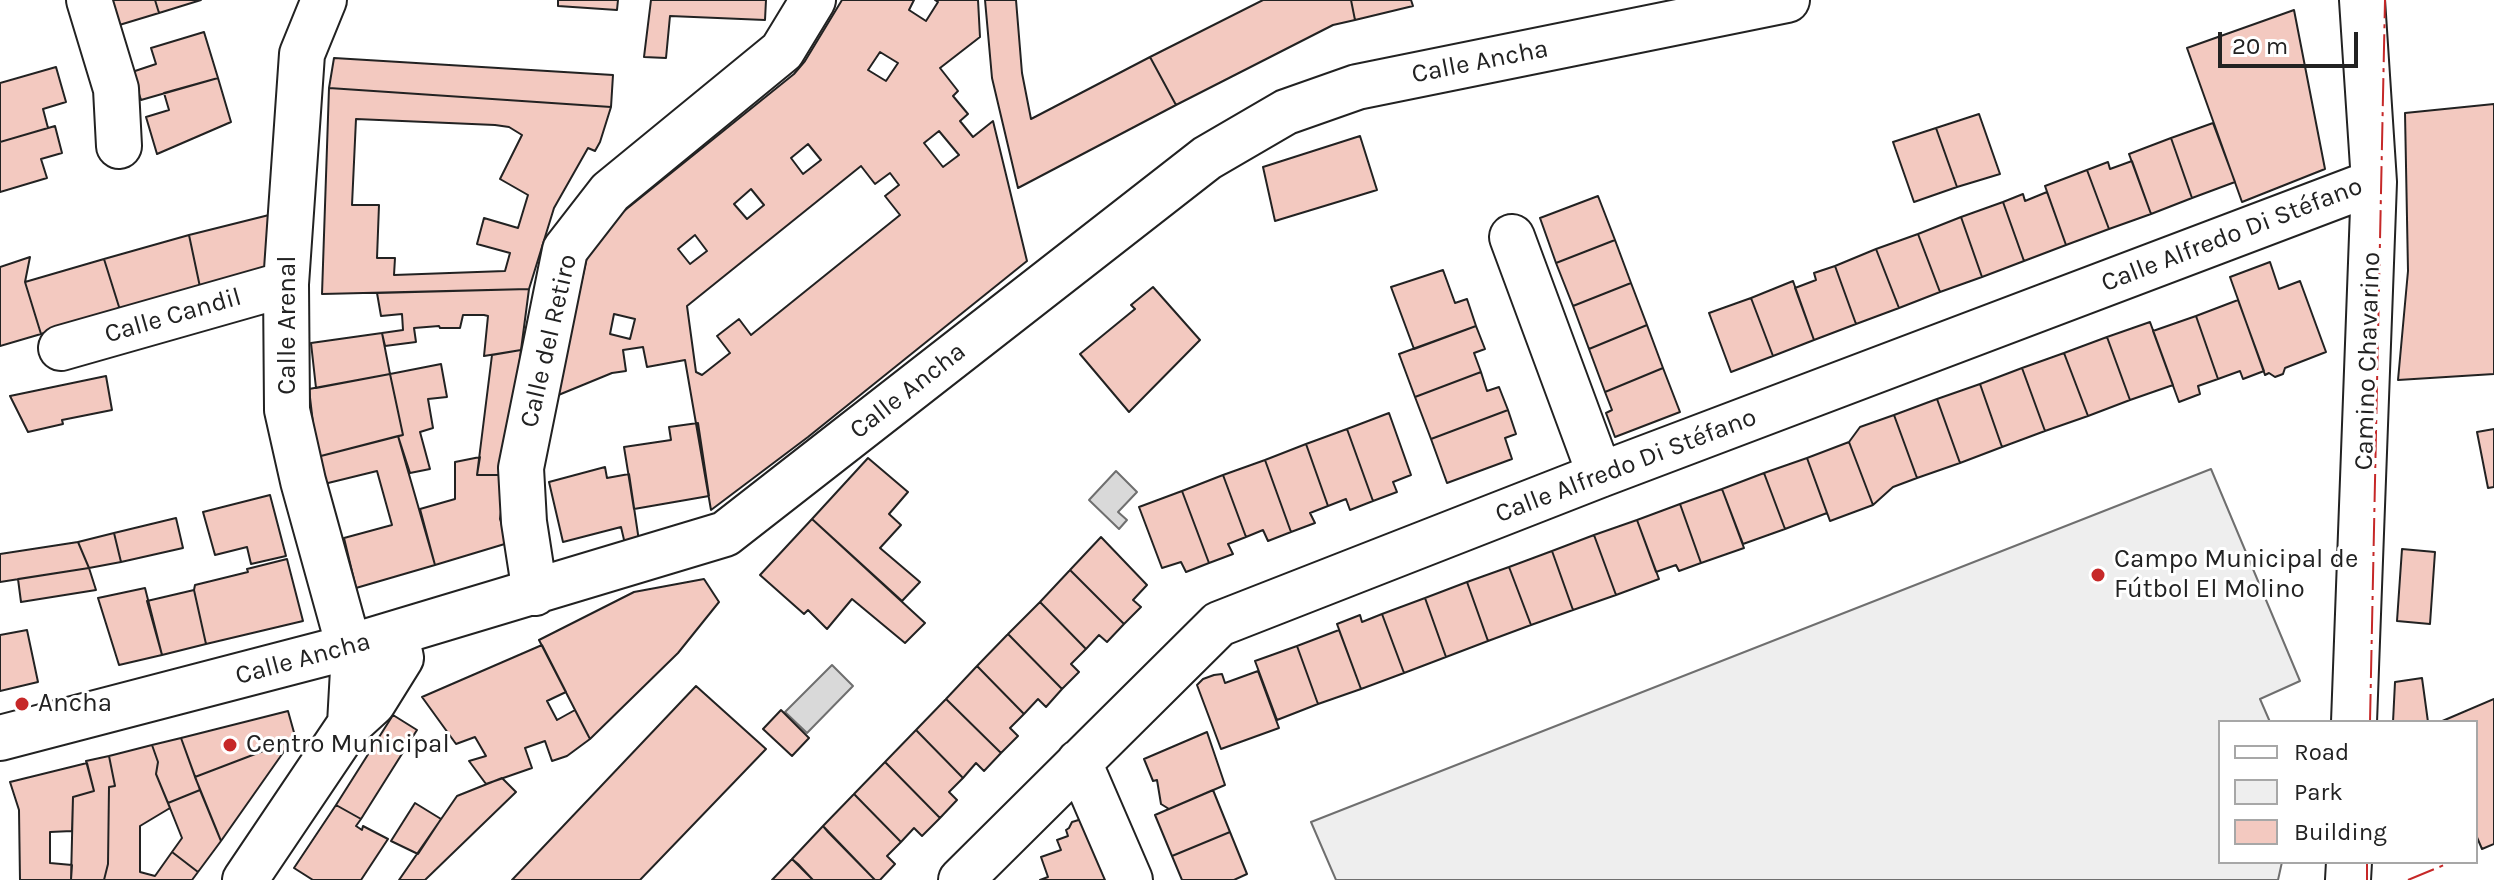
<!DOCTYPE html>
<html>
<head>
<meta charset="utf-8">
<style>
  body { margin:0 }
  #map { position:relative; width:2494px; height:880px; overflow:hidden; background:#fff; font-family:Karla,sans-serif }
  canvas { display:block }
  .legend { position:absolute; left:2218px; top:720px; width:260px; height:144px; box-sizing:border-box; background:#fff; border:2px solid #a7a7a7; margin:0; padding:10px 14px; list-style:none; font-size:24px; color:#222 }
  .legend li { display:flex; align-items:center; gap:16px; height:40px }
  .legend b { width:40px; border:2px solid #a7a7a7 }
  .scale { position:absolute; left:2218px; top:32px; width:140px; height:36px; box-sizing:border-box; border:4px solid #222; border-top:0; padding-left:10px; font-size:24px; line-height:28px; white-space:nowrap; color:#222; -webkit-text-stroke:6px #fff; paint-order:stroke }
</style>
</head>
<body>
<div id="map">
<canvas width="2494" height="880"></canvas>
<ul class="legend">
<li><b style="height:10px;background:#fff"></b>Road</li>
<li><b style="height:22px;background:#eee"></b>Park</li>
<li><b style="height:22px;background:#f3c9c0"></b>Building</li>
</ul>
<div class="scale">20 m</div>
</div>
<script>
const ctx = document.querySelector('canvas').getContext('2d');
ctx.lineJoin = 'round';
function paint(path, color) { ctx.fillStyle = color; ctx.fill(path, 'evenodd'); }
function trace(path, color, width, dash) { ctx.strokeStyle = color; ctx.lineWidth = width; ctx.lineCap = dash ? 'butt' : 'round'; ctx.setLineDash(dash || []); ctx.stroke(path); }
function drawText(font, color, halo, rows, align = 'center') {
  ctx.font = font + ' Karla,sans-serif'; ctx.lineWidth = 6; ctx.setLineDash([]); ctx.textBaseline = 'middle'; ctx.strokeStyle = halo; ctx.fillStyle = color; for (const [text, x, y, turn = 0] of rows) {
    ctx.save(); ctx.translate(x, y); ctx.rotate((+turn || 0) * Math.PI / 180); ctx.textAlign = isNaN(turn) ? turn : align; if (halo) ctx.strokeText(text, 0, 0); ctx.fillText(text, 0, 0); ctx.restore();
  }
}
const green = new Path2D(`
  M2211,469L2300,681L2260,699L2270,722H2220V862H2282L2278,880H1336L1311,822Z`);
const water = new Path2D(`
  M1116,471L1137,492L1118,512L1127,520L1119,529L1089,500Z
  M832,665L853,686L807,733L785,712Z`);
const building = new Path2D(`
  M108,0H155L159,13L116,26Z
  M155,0H201L159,13Z
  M558,0H618L617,10L558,6Z
  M651,0H766L765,20L670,16L666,58L644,57Z
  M842,0H914L909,10L926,21L938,2L935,0H978L980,37L940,68L958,91L953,96L968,114L960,121L973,137L993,121L1027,261L808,437L711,510L685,360L647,367L643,347L623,350L626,371L612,373L556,396L587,257L619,215L794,74L805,61ZM880,52L898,63L886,81L868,70ZM939,131L959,155L943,167L924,143ZM808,144L821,160L803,174L791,158ZM861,166L875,184L890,173L899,185L885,196L900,215L751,335L739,319L717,336L730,353L702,375L696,372L687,306ZM751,189L764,205L747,219L734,204ZM695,235L707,251L690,264L678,249ZM614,314L635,319L630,339L610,334Z
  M985,0H1016L1022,73L1031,119L1150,57L1176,105L1018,188L992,78Z
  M1263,0H1351L1355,20L1333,25L1176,105L1150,57Z
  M1351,0H1411L1413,6L1355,20Z
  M2294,10L2325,169L2242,202L2187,48Z
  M204,32L218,78L141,100L132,72L156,64L151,48Z
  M334,58L613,75L611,107L329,88Z
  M56,67L66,102L43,109L48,128L0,142V83Z
  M218,78L231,122L157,154L146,117L169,110L164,93Z
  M329,88L611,107L600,142L595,151L588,148L554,208L529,289L322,294ZM356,119L495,125L509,127L522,135L500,179L528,195L518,228L484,218L477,244L510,253L505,271L394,275L395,258H377L379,205H352Z
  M2494,104V374L2398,380L2408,271L2405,113Z
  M1979,114L2000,174L1957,187L1936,128Z
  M2213,123L2235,182L2192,198L2171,138Z
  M55,126L62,153L41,159L47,178L0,192V142Z
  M1936,128L1957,187L1914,202L1893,142Z
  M1360,136L1377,190L1275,221L1263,167Z
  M2171,138L2192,198L2151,214L2129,154Z
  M2132,161L2151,214L2109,229L2087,170L2108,162L2110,169Z
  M2087,170L2109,229L2066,245L2045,186Z
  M2047,192L2066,245L2024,261L2003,202L2023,194L2025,201Z
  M1598,196L1615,240L1556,263L1540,218Z
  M2003,202L2024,261L1982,277L1961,217Z
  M289,210L287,266L200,287L189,235Z
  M1961,217L1982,277L1940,292L1918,234Z
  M1918,234L1940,292L1899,308L1876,249Z
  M189,235L200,287L120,310L104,259Z
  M1615,240L1631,283L1573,306L1556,263Z
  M1876,249L1899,308L1856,324L1835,266Z
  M30,257L25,282L41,334L0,346V267Z
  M104,259L120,310L41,334L25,282Z
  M2270,262L2279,289L2300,281L2326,352L2290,366L2285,368L2283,374L2275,377L2269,373L2265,375L2230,277Z
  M1835,266L1856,324L1814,340L1795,288L1816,280L1814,273Z
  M1443,270L1455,303L1467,299L1476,326L1414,349L1391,287Z
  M1793,281L1814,340L1773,356L1751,298Z
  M1631,283L1647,325L1589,349L1573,306Z
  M1153,287L1200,340L1129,412L1080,354L1135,309L1131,305Z
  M529,289L521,350L484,356L488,316L484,315H463L460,328H440L439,326L414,328L416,342L385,346L382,333L403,330L402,314L381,316L377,293Z
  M1751,298L1773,356L1731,372L1709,313Z
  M2238,300L2264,371L2243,379L2240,371L2218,379L2196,316Z
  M2196,316L2218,379L2198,386L2200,394L2179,402L2153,331Z
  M2150,322L2173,385L2130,400L2107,337Z
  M1647,325L1663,368L1605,392L1589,349Z
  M1476,326L1485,349L1474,353L1481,372L1415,397L1399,354Z
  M382,333L390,374L316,388L311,343Z
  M2107,337L2130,400L2088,416L2064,353Z
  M521,350L506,475H477L492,355Z
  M2064,353L2088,416L2045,431L2022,368Z
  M441,364L447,397L428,399L433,428L420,432L430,469L410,473L398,436L403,435L390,374Z
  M1663,368L1680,412L1615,437L1606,413L1612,410L1605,392Z
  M2022,368L2045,431L2002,447L1980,384Z
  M1481,372L1487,391L1499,387L1508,410L1431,439L1415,397Z
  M390,374L403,435L317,457L309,389Z
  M106,376L112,410L62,420L63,424L28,432L10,396Z
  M1980,384L2002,447L1960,463L1937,399Z
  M1937,399L1960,463L1917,478L1894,415Z
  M1508,410L1516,434L1505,438L1512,459L1447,483L1431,439Z
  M1389,413L1411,475L1393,482L1397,492L1373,501L1347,429Z
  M1894,415L1917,478L1893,487L1873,505L1849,442L1860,427Z
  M698,423L709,496L634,509L624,447L671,440L669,427Z
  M1347,429L1373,501L1350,510L1346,499L1328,506L1306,444Z
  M2494,429V487L2488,488L2477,432Z
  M398,436L435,565L356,588L344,538L392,525L377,471L324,484L317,457Z
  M1849,442L1873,505L1830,521L1807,458Z
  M1306,444L1328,506L1310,513L1315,523L1291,532L1265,460Z
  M480,457L477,475H506L500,519L508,543L435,565L420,509L455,499V462Z
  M868,458L908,492L889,514L901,525L880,548L920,582L902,601L812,519Z
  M1807,458L1827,513L1785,529L1764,473Z
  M1265,460L1291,532L1268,541L1263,530L1246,537L1223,475Z
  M605,467L607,478L629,474L639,541L625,544L621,527L563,542L549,482Z
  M1764,473L1785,529L1743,544L1722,489Z
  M1223,475L1246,537L1228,544L1233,554L1209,563L1182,491Z
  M1722,489L1744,548L1701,563L1680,504Z
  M1182,491L1209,563L1186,572L1181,562L1162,568L1139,507Z
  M270,495L286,556L251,564L247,547L215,555L203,512Z
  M1680,504L1701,563L1679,571L1676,565L1656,572L1637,520Z
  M176,518L183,548L121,562L114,533Z
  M812,519L925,623L905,643L852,599L827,629L808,610L804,614L760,575Z
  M1637,520L1659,579L1616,595L1594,535Z
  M114,533L121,562L89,568L78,542Z
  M1594,535L1616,595L1573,610L1552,551Z
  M1101,537L1147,585L1133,600L1141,607L1124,624L1070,570Z
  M78,542L89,568L0,582V554Z
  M2402,549L2435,552L2430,624L2397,621Z
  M1552,551L1573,610L1531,625L1509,567Z
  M287,559L303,621L206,644L194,590L195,585L248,572L247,569Z
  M1509,567L1531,625L1488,641L1467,582Z
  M89,568L96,590L21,602L18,579Z
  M1070,570L1124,624L1107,642L1099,635L1086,649L1040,602Z
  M704,579L719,602L678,653L590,739L539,640L634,592Z
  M1467,582L1488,641L1446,657L1425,598Z
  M145,588L162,655L119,665L98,598Z
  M194,590L206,644L162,655L147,601Z
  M1425,598L1446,657L1404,673L1382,614Z
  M1040,602L1086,649L1071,664L1079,672L1062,689L1008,634Z
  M1382,614L1404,673L1361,689L1337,624L1360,615L1362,622Z
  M27,630L38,682L0,691V635Z
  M1339,630L1361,689L1318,704L1297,646Z
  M1008,634L1062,689L1046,707L1038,699L1024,714L977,666Z
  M542,645L566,692L547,701L557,720L575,710L590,739L567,756L552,761L545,741L525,748L532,768L486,784L469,761L486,756L475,737L456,744L422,697Z
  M1297,646L1318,704L1277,720L1255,661Z
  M977,666L1024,714L1010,728L1018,736L1001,753L946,699Z
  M1258,671L1279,728L1221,749L1197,685L1203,679L1214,675L1222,674L1225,683Z
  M2422,678L2428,722H2393L2395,682Z
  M696,686L766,749L640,880H512Z
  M946,699L1001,753L984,771L976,763L963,778L916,730Z
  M2494,699V844L2482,849L2476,835V722H2440Z
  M781,710L809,738L792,756L763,729Z
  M288,711L295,736L292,740L195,777L181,738Z
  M393,715L417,730L361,819L336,805Z
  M916,730L963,778L949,792L957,800L940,818L885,762Z
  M1207,732L1225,785L1169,809L1161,804L1157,780L1153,781L1144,759Z
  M181,738L200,790L168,803L156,774L158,762L152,745Z
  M292,740L221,841L195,777Z
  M152,745L158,762L156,774L170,808L140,826V872L155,876L172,852L198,872L192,880H104L108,864L109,787L115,786L109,756Z
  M109,756L115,786L109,787L108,864L104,880H71L73,797L94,791L86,761Z
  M885,762L940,818L922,836L914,828L901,842L854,794Z
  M87,763L94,791L73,797L72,831L50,832V863L72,865L71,880H20L19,810L10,782Z
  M502,778L516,792L425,880H399L457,796Z
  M200,790L221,841L198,872L172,852L182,838L168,803Z
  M1213,790L1230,832L1172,856L1155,815Z
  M854,794L901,842L887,856L895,864L880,880H875L823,826Z
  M415,803L441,819L418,854L391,841Z
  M336,805L361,819L356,826L362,830L363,826L388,839L361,880H313L294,868Z
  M1082,819L1115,880H1040L1048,877L1041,857L1061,850L1057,840L1068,836L1066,830L1069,828L1072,822Z
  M823,826L828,832L875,880H813L792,859Z
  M1230,832L1247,874L1234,880H1182L1172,856Z
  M792,859L798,864L813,880H772Z`);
const minor = new Path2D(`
  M89,0L116,89L119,146
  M324,0L302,54L286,284L287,410L303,481L349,647L353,670L350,724
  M1512,237L1600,475
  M61,348L286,284
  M535,593L524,522L521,468L565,250L610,192L782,51L813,0
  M2354,722L2374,182L2362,0
  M0,738L349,647L725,534L1207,158L1286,112L1357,87L1787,0
  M1079,762L1130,880
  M245,880L350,724L373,703L401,658L396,634
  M961,880L1219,624L1600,475L2374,182
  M2348,880L2349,862`);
const power = new Path2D(`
  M2370,722L2385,0
  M2367,880V862
  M2408,880L2449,863`);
const markers = [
  [2098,575,8,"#c62828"],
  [22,704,8,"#c62828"],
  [230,745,8,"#c62828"]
];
const streetNames = [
  ["Calle Ancha",1480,62,-11],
  ["Calle Alfredo Di Stéfano",2232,235,-21],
  ["Calle Candil",173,316,-16],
  ["Calle Arenal",288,325,-90],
  ["Calle del Retiro",549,341,-77],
  ["Camino Chavarino",2368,361,-88],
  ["Calle Ancha",908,391,-38],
  ["Calle Alfredo Di Stéfano",1626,466,-21],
  ["Calle Ancha",303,659,-15]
];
const poiNames = [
  ["Campo Municipal de",2114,560],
  ["Fútbol El Molino",2114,590],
  ["Ancha",38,704],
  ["Centro Municipal",246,745]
];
paint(green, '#eee');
trace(green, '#6f6f6f', 2);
paint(water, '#d9d9d9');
trace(water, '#6f6f6f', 2);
paint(building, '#f3c9c0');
trace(building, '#222', 2);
trace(minor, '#222', 48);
trace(minor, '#fff', 44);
trace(power, '#c62828', 2, [28, 6, 4, 6]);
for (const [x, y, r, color] of markers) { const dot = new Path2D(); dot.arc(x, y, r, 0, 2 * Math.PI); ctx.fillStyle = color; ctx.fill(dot); trace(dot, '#fff', 3); }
drawText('26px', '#222', '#fff', streetNames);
drawText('26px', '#222', '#fff', poiNames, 'left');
</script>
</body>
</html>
